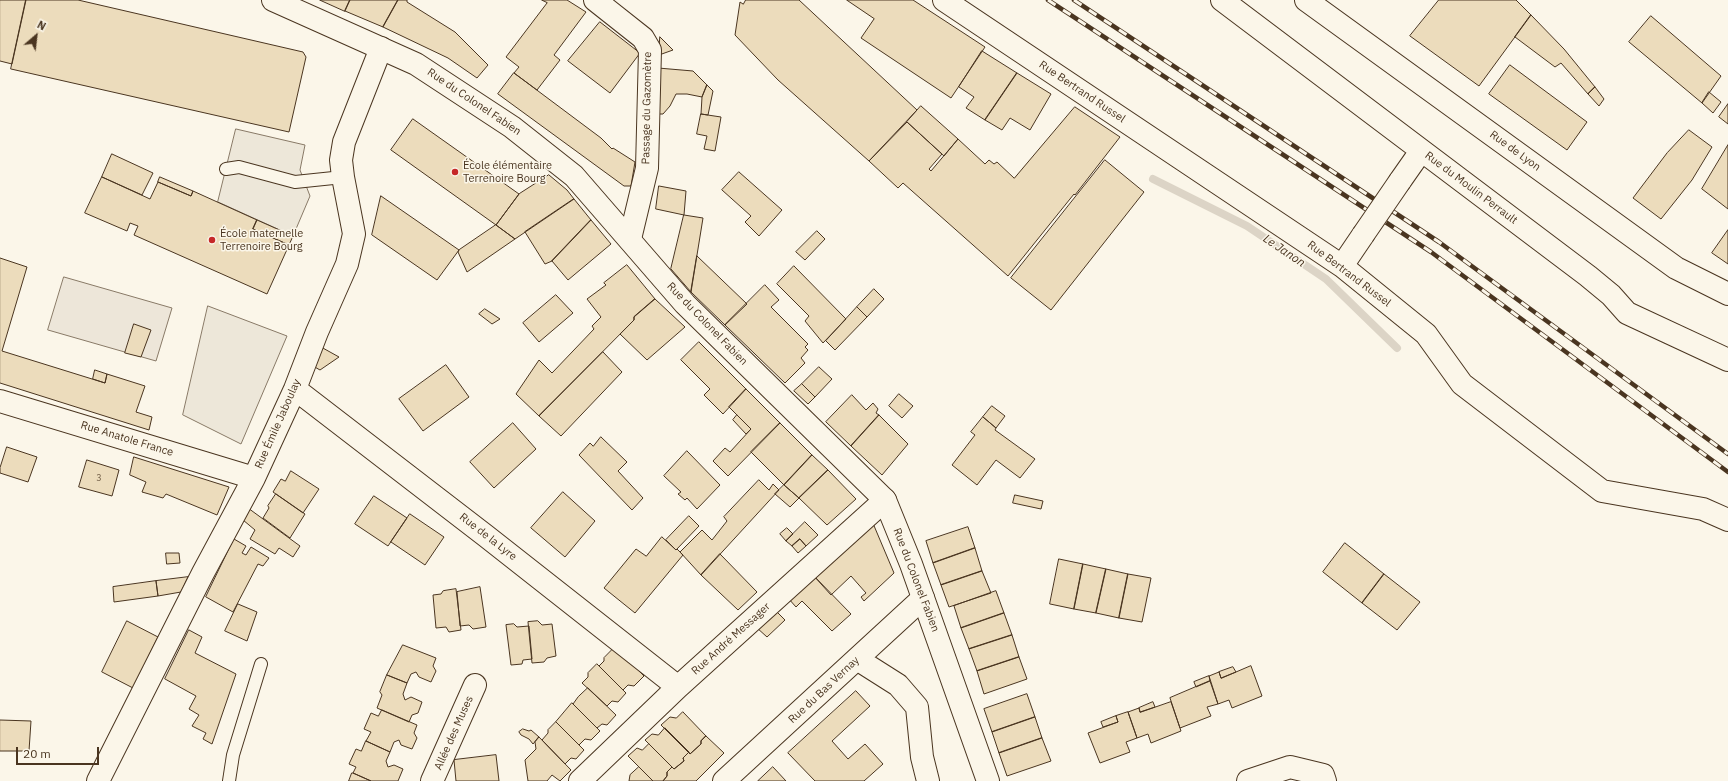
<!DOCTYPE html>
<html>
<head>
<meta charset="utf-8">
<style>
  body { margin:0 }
  #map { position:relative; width:1728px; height:781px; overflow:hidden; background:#fbf6e9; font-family:"IBM Plex Sans",sans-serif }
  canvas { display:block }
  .north { position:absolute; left:16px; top:16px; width:40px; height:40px; -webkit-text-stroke:3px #fbf6e9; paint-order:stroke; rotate:28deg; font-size:11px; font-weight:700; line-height:16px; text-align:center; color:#4a3520 }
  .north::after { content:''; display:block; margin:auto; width:14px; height:18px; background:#4a3520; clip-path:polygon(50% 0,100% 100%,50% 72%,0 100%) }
  .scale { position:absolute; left:16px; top:747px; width:83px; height:18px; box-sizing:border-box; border:2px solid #4a3520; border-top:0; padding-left:5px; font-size:12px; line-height:14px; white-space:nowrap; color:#4a3520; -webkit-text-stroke:3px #fbf6e9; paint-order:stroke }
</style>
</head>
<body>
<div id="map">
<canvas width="1728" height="781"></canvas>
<div class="north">N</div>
<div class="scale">20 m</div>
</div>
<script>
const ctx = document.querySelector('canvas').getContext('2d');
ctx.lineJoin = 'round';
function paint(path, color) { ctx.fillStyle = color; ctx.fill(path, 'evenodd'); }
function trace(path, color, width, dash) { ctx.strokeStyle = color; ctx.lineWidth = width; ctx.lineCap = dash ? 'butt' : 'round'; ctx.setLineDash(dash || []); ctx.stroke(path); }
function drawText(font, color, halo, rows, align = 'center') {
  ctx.font = font + ' "IBM Plex Sans",sans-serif'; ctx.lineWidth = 3; ctx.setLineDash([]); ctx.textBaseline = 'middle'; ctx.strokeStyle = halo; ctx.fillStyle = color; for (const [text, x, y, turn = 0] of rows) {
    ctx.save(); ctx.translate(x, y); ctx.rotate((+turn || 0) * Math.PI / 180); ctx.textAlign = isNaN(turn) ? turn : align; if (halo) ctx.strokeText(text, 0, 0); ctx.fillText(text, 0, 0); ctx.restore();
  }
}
const green = new Path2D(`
  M64,277L172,308L156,361L48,330Z`);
const parking = new Path2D(`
  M236,129L305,145L300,170L310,196L293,236L218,202Z
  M208,306L287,336L241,444L183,415Z`);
const stream = new Path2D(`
  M1153,179L1247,226L1326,279L1397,348`);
const building = new Path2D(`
  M0,0H26L12,64L0,61Z
  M26,0H78L303,52L306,57L289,132L11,69Z
  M320,0H350L345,11Z
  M350,0H398L383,27L345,11Z
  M398,0H407V2L455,32L488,65L477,78L448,58L383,27Z
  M542,0H567L586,12L554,55L560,60L537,90L514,73L519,67L506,57L547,3Z
  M746,0H799L917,110L869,161L778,80L735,35L740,2L743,4Z
  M847,0H913L985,47L951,98L861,38L874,19Z
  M1439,0H1516L1531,15L1479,86L1410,36Z
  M1531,15L1564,49L1595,87L1588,94L1561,63L1555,67L1515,37Z
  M1651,16L1721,76L1702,103L1629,42Z
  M600,22L640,53L610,93L568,61Z
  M660,37L673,50L659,55Z
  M982,51L1017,73L985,120L966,108L974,97L959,87Z
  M1510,65L1587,122L1567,150L1489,94Z
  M658,68L693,71L707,85L702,97L687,94H676L670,106L663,114H656Z
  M514,73L601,138L612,149L613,148L635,162L631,186H624L498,94Z
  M1017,73L1051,94L1030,130L1010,118L1002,130L985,120Z
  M707,85L713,91L708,115L701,114L702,97Z
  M1595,87L1604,99L1599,106L1588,94Z
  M1709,92L1721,102L1713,113L1702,103Z
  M1728,104V124L1719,117Z
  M921,106L958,139L944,156L907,122Z
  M1075,107L1120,137L1075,195L1074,194L1008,276L903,183L898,188L869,161L907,122L942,154L929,169L931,171L958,139L985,164L989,160L994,164L997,162L1014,178Z
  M701,114L721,117L715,151L704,149L707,136L697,134Z
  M413,119L519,194L496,225L391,150Z
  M1689,130L1712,147L1692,180L1661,219L1633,198L1667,153Z
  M1728,145V209L1702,189Z
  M112,154L153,173L142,195L102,177Z
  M1105,160L1144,192L1051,310L1011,278Z
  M739,172L782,210L759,236L745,222L751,216L722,190Z
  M549,175L567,190L574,199L515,239L496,225L519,194Z
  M102,177L150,199L158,182L191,196L193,191L257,220L253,229L289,245L267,294L134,235L138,226L130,223L127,231L85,213Z
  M160,177L193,191L191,196L158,182Z
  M659,186L686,191L684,215L656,209Z
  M381,196L459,250L437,280L372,235Z
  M574,199L591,220L552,261L545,264L525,232Z
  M684,215L703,218L691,292L671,269Z
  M257,220L293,236L289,245L253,229Z
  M591,220L611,244L568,280L552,261Z
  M496,225L515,239L467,272L458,252L459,250Z
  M1728,230V264L1712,253Z
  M817,231L825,239L805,260L796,252Z
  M697,256L747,304L725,325L691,292Z
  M0,258L27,267L2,351L105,383L107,374L145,386L136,412L152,417L149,430L0,383Z
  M627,265L655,299L634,317V320L539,416L516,394L539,360L552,373L594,329L592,326L601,317L587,299L606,285L604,283Z
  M794,266L846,319L823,343L805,321L809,316L777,284Z
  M765,285L779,300L771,307L808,344L805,347L808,350L801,358L805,363L785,383L725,325Z
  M874,289L884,299L867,317L857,307Z
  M556,295L573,313L539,342L523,323Z
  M655,299L685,327L647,360L620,334L634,320V317Z
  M857,307L867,317L835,350L826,341Z
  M485,309L500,319L492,324L479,314Z
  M134,324L151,330L141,357L125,353Z
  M699,342L746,389L723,414L704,395L710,389L681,360Z
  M321,347L339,357L320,370L313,366Z
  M603,352L622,372L561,436L539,416Z
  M446,365L469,397L423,431L399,399Z
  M819,367L832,379L815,397L802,384Z
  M95,370L107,374L105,383L93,379Z
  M802,384L815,397L808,404L794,391Z
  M746,389L780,423L728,476L713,461L725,448L730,452L751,429L729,407Z
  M899,394L913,406L902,418L889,406Z
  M852,395L866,410L873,403L878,409L876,413L879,415L851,446L826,422Z
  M992,406L1005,416L996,428L983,417Z
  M737,415L751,429L746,434L733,420Z
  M879,415L908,444L882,475L851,446Z
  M983,417L996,428L995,430L1035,459L1020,478L996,460L977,485L952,465L975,435L971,432Z
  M513,423L536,449L494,488L470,462Z
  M780,423L812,455L784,485L751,452Z
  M601,437L627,462L618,471L643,498L632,510L579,455L590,443L593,446Z
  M7,447L37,457L28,482L0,473V468Z
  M687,451L720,485L697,509L687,498L685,500L678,494L681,492L664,476Z
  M812,455L828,470L799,498L784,485Z
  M134,457L229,487L217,515L166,494L163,498L142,492L146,482L130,475Z
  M87,460L119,470L112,496L79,487Z
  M828,470L856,499L827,525L799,498Z
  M291,471L319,489L303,513L273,492L281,479L285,481Z
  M759,480L769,490L773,484L779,490L701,575L680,552L702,530L712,540L727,521L724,517Z
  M784,485L799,498L790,507L775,494Z
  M563,492L595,521L565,557L531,528Z
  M276,494L305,514L290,538L263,518L269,508L268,506Z
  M1015,495L1043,501L1041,509L1013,503Z
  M374,496L407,518L388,546L355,524Z
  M248,508L300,546L293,557L279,548L275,554L250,539L255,530L243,520Z
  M410,514L444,537L425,565L391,542Z
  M689,516L699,526L676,550L666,540Z
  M872,521L894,573L864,601L861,597L866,593L851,576L831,595L813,575Z
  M805,522L818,535L806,546L800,539L792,546L786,541Z
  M968,527L975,548L933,563L926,541Z
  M787,528L793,534L786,541L780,534Z
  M662,537L676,550L677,549L683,555L635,613L604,588L636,549L646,556Z
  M234,539L246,546L242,553L246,555L251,547L269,558L263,566L258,564L233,612L206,597Z
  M800,539L806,546L798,553L792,546Z
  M1345,543L1384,574L1362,603L1323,572Z
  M975,548L982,571L941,585L933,563Z
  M166,553H179L180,563L167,564Z
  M720,554L757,592L738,610L701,575Z
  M1059,559L1083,564L1074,609L1050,604Z
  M1083,564L1106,569L1096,613L1074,609Z
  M1106,569L1128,574L1119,618L1096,613Z
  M982,571L991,593L949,607L941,585Z
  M1128,574L1151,578L1142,622L1119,618Z
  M1384,574L1420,602L1397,630L1362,603Z
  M813,575L851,614L832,631L802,601L796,607L788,598Z
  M188,577L181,592L158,596L156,581Z
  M156,581L158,596L114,602L113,587Z
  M480,587L486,627L473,629L469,625L460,626L457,592Z
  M456,589L461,630L449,632L446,627L436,628L433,595L441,594L443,591Z
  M996,591L1004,613L961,628L954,606Z
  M238,604L257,612L247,641L225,631Z
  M775,610L785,620L767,637L756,627Z
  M1004,613L1012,635L969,649L961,628Z
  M127,621L158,637L133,688L102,672Z
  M538,621L542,625L552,624L556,656L547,658L544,662L532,663L528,622Z
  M514,624L517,627L529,626L532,659L523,660L522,664L511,665L506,625Z
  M189,630L202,637L195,653L236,674L212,744L203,739L206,733L192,726L199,715L189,709L196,696L165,679Z
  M1012,635L1019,657L977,671L969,649Z
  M403,645L436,658L433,666L436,671L431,682L419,677L416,672L411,674L407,683L387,675Z
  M615,647L644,676L634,686L628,685L623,690L599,666L604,661V658Z
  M1019,657L1027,679L984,694L977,671Z
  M597,664L626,693L618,702L612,701L607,706L582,683L588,677V673Z
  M1251,666L1262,696L1232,708L1229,700L1218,704L1209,676L1219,672L1221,678Z
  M1233,667L1236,672L1221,678L1219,672Z
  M387,675L407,683L403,694L405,700L411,697L422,702L418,713L412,715L409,722L377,708L382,695L380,692Z
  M1209,676L1210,681L1196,687L1194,682Z
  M1210,681L1218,704L1207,707L1211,716L1180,728L1170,698Z
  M588,688L616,715L607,725L602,724L597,728L573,704L578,697Z
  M856,691L870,706L832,741L848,759L865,744L883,764L864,781H815L788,753Z
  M1027,694L1035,717L992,732L984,709Z
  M1153,702L1155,707L1140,712L1139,708Z
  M1171,702L1181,731L1151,743L1148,734L1137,738L1128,712L1139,708L1140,712Z
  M572,703L600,731L591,740L585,739L579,745L556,722Z
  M382,710L417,725L414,733L417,738L412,749L401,745L399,740L394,742L390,752L366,741L371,732L364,729L371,713L378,716Z
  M683,712L706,736L701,741V744L690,754L661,725L670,717L676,718Z
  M1128,712L1137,738L1126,742L1130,752L1100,763L1088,733L1118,722L1116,716Z
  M1116,716L1118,722L1103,727L1101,722Z
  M1035,717L1042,738L999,753L992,732Z
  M0,720L31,721L29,751H0Z
  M556,722L584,750L576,759L571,758L565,764L542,740L548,733V730Z
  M665,728L689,752L683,758L684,761L674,769L645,740L652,734L658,735Z
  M523,729L529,731L531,730L539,737L533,744L529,739L521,735L519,732Z
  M706,736L724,753L696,781H663L667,776V772L672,767L674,769L684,761L683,758L689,752L690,754L701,744V741Z
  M539,737L571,770L560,781L552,775L547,781H528L525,760L536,749L535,742Z
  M1042,738L1051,761L1007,776L999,753Z
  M366,741L390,752L386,761L388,767L394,765L403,769L398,781H371L353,773L356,767L349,764L356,749L361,751Z
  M649,744L672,767L667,772V776L663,781H653L628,756L637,748L642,750Z
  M496,755L499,781H456L454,760Z
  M639,767L653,781H629L630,775Z
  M773,767L786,781H758Z
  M352,773H353L371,781H349Z`);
const service = new Path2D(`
  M226,169L239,167L295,182L343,177
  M229,781L233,755L261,664`);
const minor = new Path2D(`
  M595,0L643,38L650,50L647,168L630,239
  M944,0L1342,266L1426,334L1462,384L1602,491L1703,509L1728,520
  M1222,0L1588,276L1611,295L1627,313L1728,360
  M1400,181L1421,151
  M1342,266L1363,235
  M295,389L486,536L678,687
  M0,401L254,478
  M857,659L898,685L917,707L922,757L928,781
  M98,781L203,573L254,478L295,389L317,332L347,264L354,234L343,177L341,160L344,142L381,48
  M432,781L475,685
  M580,781L678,687L885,500
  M724,781L923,598
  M1248,781L1290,767L1323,775L1325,781`);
const tertiary = new Path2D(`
  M1306,0L1676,268L1728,294`);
const secondary = new Path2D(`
  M273,0L416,64L512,127L574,176L685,304L885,500L911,564L988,781`);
const rail = new Path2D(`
  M1048,0L1431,252L1728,472
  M1074,0L1439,242L1728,454`);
const minorBridge = new Path2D(`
  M1363,235L1400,181`);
const markers = [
  [455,172,4,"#c62828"],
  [212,240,4,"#c62828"]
];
const numberNames = [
  ["3",99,478]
];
const streetNames = [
  ["Rue Bertrand Russel",1082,92,34],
  ["Rue du Colonel Fabien",474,102,34],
  ["Passage du Gazomètre",647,108,-89],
  ["Rue de Lyon",1515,151,36],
  ["Rue du Moulin Perrault",1471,188,37],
  ["Rue Bertrand Russel",1349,274,37],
  ["Rue du Colonel Fabien",707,324,46],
  ["Rue Émile Jaboulay",278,424,-66],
  ["Rue Anatole France",127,439,17],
  ["Rue de la Lyre",488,537,38],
  ["Rue du Colonel Fabien",916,580,69],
  ["Rue André Messager",731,639,-42],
  ["Rue du Bas Vernay",824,690,-43],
  ["Allée des Muses",454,733,-66]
];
const poiNames = [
  ["École élémentaire",463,166],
  ["Terrenoire Bourg",463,179],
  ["École maternelle",220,234],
  ["Terrenoire Bourg",220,247]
];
const waterNames = [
  ["Le Janon",1284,251,34]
];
paint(green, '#ede6d9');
trace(green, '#887966', 1);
paint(parking, '#ede7d9');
trace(parking, '#887966', 1);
trace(stream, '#dcd4c6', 8);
paint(building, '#ecdcbc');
trace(building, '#4a3520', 1);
trace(service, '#4a3520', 14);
trace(minor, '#4a3520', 24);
trace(tertiary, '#4a3520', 24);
trace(secondary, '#4a3520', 24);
trace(service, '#fbf6e9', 12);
trace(minor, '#fbf6e9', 22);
trace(tertiary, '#fbf6e9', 22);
trace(secondary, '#fbf6e9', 22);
trace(rail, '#4a3520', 4.5);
trace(rail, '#fbf6e9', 3, [9]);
trace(minorBridge, '#4a3520', 24, []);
trace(minorBridge, '#fbf6e9', 22);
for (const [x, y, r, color] of markers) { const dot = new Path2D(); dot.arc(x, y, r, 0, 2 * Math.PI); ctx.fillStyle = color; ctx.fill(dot); trace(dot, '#fbf6e9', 1.5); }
drawText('9px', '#725f47', null, numberNames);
drawText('11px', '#4a3520', '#fbf6e9', streetNames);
drawText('11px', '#4a3520', '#fbf6e9', poiNames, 'left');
drawText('italic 12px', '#4a3520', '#fbf6e9', waterNames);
</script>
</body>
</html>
